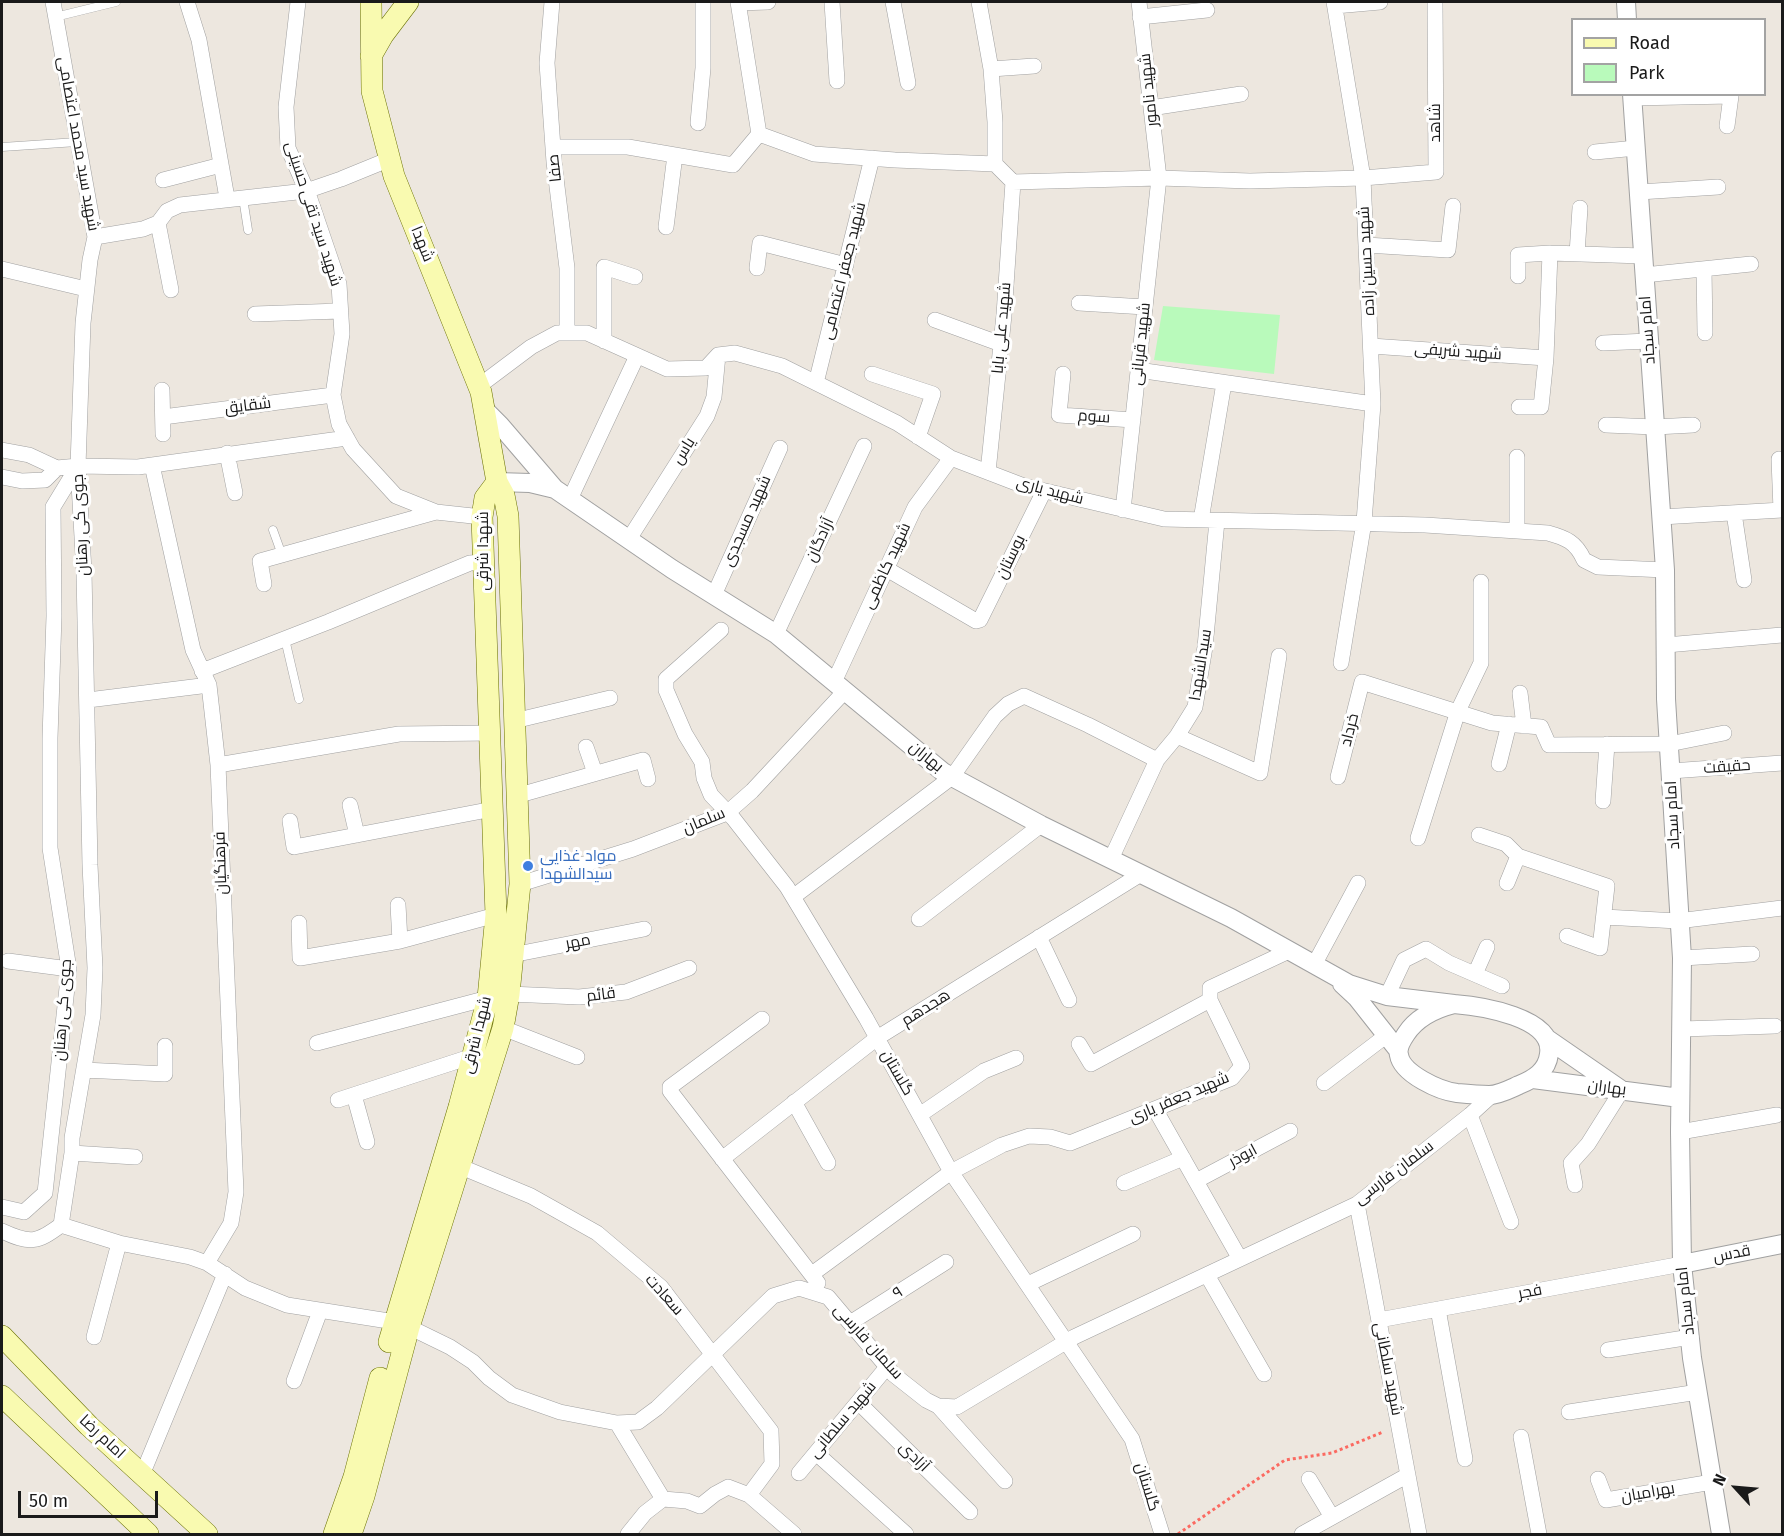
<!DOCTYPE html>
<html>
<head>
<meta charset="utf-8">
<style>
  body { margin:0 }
  #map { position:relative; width:1784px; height:1536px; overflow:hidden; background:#ede7df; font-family:"Fira Sans",sans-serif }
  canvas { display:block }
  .frame { position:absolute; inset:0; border:3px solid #1a1a1a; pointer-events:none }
  .legend { position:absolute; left:1571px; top:18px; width:195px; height:78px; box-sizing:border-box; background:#fff; border:2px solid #a3a3a3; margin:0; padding:8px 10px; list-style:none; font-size:18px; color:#1a1a1a }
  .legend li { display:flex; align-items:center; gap:12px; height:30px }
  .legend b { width:30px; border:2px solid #a3a3a3 }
  .north { position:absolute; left:1706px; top:1458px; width:60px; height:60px; -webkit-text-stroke:4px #fff; paint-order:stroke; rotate:296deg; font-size:16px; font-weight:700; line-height:24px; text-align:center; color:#1a1a1a }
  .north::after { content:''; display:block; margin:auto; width:21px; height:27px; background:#1a1a1a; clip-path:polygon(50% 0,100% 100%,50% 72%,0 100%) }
  .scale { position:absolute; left:18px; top:1491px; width:140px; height:27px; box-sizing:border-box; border:3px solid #1a1a1a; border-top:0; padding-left:8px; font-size:18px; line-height:21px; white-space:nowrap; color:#1a1a1a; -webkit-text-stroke:4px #fff; paint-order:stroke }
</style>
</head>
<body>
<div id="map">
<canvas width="1784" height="1536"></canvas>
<div class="frame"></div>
<ul class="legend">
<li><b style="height:8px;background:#f9fab0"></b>Road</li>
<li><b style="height:16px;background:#b9fabb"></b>Park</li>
</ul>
<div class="north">N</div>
<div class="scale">50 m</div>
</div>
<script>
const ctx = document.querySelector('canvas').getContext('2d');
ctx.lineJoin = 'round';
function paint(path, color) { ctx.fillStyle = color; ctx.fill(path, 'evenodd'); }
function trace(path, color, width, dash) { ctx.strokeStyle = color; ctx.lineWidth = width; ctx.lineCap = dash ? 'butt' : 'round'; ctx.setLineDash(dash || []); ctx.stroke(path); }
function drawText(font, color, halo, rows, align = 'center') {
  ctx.font = font + ' "Fira Sans",Cairo,sans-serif'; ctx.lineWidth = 6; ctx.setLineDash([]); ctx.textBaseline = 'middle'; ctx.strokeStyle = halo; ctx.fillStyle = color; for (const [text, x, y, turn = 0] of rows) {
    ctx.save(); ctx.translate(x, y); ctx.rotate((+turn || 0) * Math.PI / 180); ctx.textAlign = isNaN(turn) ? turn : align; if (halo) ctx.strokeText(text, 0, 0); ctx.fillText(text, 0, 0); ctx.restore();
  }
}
const park = new Path2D(`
  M1163,306L1280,315L1274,374L1154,360Z`);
const path = new Path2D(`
  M1178,1534L1285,1460L1332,1453L1383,1432`);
const service = new Path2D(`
  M55,17L116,2
  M2,147L77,142
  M243,198L248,230
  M273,530L282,555
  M285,639L299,699`);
const minor = new Path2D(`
  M187,2L199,40L227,198
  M298,2L286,107L288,148L309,196L339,284L342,334L333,395L339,424L353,449L396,496L436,512L482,517
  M552,2L547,63L554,162L567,268V333
  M832,2L837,81
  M893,2L908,83
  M979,2L991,69L995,122V164L1013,182L1159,178L1250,181L1363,178L1436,172L1435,2
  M1334,2L1363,178L1373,404L1364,522L1341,663
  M738,3L768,2
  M1335,6L1380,2
  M1140,17L1207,10
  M991,69L1034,66
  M1632,98L1731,96L1727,126
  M1151,108L1241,94
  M698,123L703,68V2
  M759,134L814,154L895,160L995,164
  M553,147H628L733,165L759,134L738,2
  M1595,152L1636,148
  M163,180L221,165
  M1639,192L1718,187
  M158,223L171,290
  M666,227L675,155
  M95,237L143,229L158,223L167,211L180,205L306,191L341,179L390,159
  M1366,245L1448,250L1453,206
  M1577,254L1580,208
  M757,268L760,243L846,265
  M2,269L86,289
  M1704,269L1705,333
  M1644,275L1751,264
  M1518,276V255L1550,253L1643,256
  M1079,303L1145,307
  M255,314L340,311
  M935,320L1001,344
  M604,341V267L635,277
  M1603,343L1649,341
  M1371,346L1546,358
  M1138,370L1373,404
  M872,374L933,394L918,437
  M1063,374L1059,415L1133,420
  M816,383L872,158
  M479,386L531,347L557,333H587L667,369L706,368L718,355L735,353L782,366L897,423L951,458L1024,486L1164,519L1425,525L1548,533C1566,538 1576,542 1584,560L1598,567L1665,570
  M162,390L163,434
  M1519,407H1541L1546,358L1550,253
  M163,417L333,395
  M1606,425L1655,427L1693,425
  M2,450L29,455L57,468L78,466L138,467L347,438
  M227,453L235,493
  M1779,459L1781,510
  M152,465L193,650L209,685L218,765L236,1192L231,1223L207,1263
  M988,472L1004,315L1013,182
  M2,477L22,481L45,480L57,468
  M570,499L637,356
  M1123,510L1159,178L1139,2
  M1734,513L1744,580
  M1661,517L1782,510
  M1201,520L1224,383
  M1517,531V457
  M629,539L707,416L714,397L718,355
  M885,568L976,621L980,620L1044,491
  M264,584L260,561L436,512
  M714,595L780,448
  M721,630L666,679V690L685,734L702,762L704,778L711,795L733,818L787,887L866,1018L951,1172L1132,1439L1162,1534
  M776,634L864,446
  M1666,645L1782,635
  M202,671L328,622L470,563L483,562
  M834,682L915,507L951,458
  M1520,693L1524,726
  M88,700L209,685
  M514,721L610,698
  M1177,736L1260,773L1279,656
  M586,747L595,773
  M1499,764L1509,724
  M218,765L399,734L491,733
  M1671,771L1782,763
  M1338,777L1362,682L1492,723L1541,727L1549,745L1669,744L1724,733
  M516,796L643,760L648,779
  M1603,801L1607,744
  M350,805L357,835
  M290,821L294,847L493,809
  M1479,835L1506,844L1518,856L1607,886L1600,948L1567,936
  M1418,838L1458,711L1481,663V582
  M1111,859L1157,760L1177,736L1195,707L1205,647L1217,521
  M1507,883L1518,856
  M520,884L633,849L727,813L752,791L845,691
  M793,897L952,777L995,716L1008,704L1024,696L1088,725L1157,760
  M398,905L400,941
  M1604,917L1678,921L1782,908
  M919,919L1041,825
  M299,923L300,958L400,941L496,915
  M1039,937L1069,1000
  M512,955L644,929
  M1682,958L1752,954
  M8,961L69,969
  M1314,965L1358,883
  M1475,974L1487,947
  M509,994L579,997L626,992L689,968
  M1387,996L1404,960L1426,949L1449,963L1502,986
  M762,1019L670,1087V1091L818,1283
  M503,1028L577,1057
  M1682,1029L1775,1026
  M317,1043L488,998
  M1079,1044L1091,1064L1210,1000
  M84,1070L165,1074V1046
  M1324,1083L1387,1035
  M354,1095L367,1142
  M338,1100L473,1056
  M794,1102L828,1163
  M1155,1109L1240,1259
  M921,1114L984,1071L1016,1058
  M1470,1115L1511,1222
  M1680,1132L1777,1115
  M72,1153L135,1157
  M722,1159L877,1038L1141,874
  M459,1166L531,1196L597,1233L661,1287L771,1431L772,1464L749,1495
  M1196,1181L1290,1131
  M1124,1183L1183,1158
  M1575,1185L1571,1163L1588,1144L1622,1090
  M1357,1204L1419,1534
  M2,1207L24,1212L45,1193L69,969L50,848V738L54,616L53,507L78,466
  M61,1225L119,1243L190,1257L207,1263L245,1288L287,1305L395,1322L409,1327L450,1347L473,1362L489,1378L512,1395L560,1412L617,1423L638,1422L657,1408L773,1296L799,1288L828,1297L893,1374L926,1400L938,1406L957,1407L1074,1337L1357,1204L1470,1115L1492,1095
  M2,1231C30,1244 37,1243 61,1225L72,1153V1138L93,1015L95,968L90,865L84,572L78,466L83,323L90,260L95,237L53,2
  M812,1274L951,1172L1002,1145L1029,1136L1050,1137L1070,1143L1232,1078L1242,1066L1210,1000V988L1289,951
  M1207,1275L1264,1374
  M1028,1284L1133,1234
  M1438,1309L1465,1459
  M1379,1320L1682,1264
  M850,1323L946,1262
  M94,1337L119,1243
  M1608,1350L1691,1337
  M294,1381L320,1311
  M858,1402L970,1512
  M938,1406L1005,1481
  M1569,1412L1698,1392
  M617,1423L663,1499
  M1521,1437L1539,1534
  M816,1453L906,1534
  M799,1473L887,1367
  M142,1475L225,1274
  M1309,1479L1332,1517
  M1598,1479L1606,1500L1712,1482
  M628,1534L645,1513L663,1499L687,1501L700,1506L715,1494L728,1487L749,1495L794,1534
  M1302,1534L1408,1475`);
const tertiary = new Path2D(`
  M1626,2L1627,20
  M1632,94L1665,570L1666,699L1682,958L1680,1132L1682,1264L1692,1358L1721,1534
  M485,410L500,425L555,489L672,569L776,634L943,772L1041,825L1231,918L1349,984L1387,996L1454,1004
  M497,482L530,483L555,489
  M1342,984L1357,998L1398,1050
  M1454,1004C1480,1006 1555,1017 1549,1054C1547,1071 1534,1079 1519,1085C1510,1089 1499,1095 1489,1095C1479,1095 1468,1094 1457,1093C1440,1091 1402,1074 1399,1055C1397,1048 1402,1040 1406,1034C1417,1017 1434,1009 1454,1004Z
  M1546,1038L1620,1089
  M1533,1079L1680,1098
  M1682,1264L1782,1244`);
const secondary = new Path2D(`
  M371,56L383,35L408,2
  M2,1336L89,1426L207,1534
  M389,1342L459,1107L488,998L496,915L482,517L485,498L497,482
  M2,1396L148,1534
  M334,1534L354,1477L380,1378
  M351,1534L364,1496L409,1327L503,1028L509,994L520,884L508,516L504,495L497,482L481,392L394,176L372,91L371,2`);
const markers = [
  [528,866,6,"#3f7fe0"]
];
const streetNames = [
  ["شهید نامور",1149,90,-96],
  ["شاهد",1436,123,-90],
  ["شهید سید محمد اعتصامی",78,144,80],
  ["صفا",555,168,-96],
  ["شهید سید تقی حسینی",313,214,72],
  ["شهدا",422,244,68],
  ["شهید حسین زاده",1367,261,-93],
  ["شهید جعفر اعتصامی",844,271,-76],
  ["شهید علی بابا",1002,328,-85],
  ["امام سجاد",1648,330,-94],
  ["شهید قربانی",1141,344,-84],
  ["شهید شریفی",1458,352,4],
  ["شقایق",248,406,-7],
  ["سوم",1094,417,4],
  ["یاس",684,451,-58],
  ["شهید یاری",1050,491,15],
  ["شهید مسجدی",747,521,-66],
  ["جوی کی رهنان",81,525,-93],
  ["آزادگان",820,540,-65],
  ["شهدا شرقی",484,551,-90],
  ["بوستان",1011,557,-64],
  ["شهید کاظمی",887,566,-65],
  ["سیدالشهدا",1201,665,-81],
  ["خرداد",1350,730,-76],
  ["بهاران",926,757,39],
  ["حقیقت",1727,767,-4],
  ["امام سجاد",1673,815,-93],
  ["سلمان",704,821,-23],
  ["فرهنگیان",221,863,-92],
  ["مهر",578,942,-11],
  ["قائم",601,995,-7],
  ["هجدهم",926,1008,-32],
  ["جوی کی رهنان",63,1010,-86],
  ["شهدا شرقی",477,1035,-76],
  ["گلستان",897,1073,60],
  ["بهاران",1607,1088,7],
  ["شهید جعفر یاری",1179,1098,-23],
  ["ابوذر",1243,1156,-28],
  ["سلمان فارسی",1394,1173,-37],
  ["قدس",1732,1254,-11],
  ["فجر",1530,1292,-11],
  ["۹",898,1293,-33],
  ["سعادت",664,1295,48],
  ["امام سجاد",1686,1301,-96],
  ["سلمان فارسی",868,1342,48],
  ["شهید سلطانی",1388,1369,79],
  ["شهید سلطانی",843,1420,-50],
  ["امام رضا",102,1437,43],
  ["آزادی",914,1457,45],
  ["گلستان",1147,1487,73],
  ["بهرامیان",1648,1493,-10]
];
const shopNames = [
  ["مواد غذایی",540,857],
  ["سیدالشهدا",540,875]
];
paint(park, '#b9fabb');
trace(service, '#a1a1a1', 9);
trace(minor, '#a1a1a1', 16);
trace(tertiary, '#a1a1a1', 20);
trace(secondary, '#697003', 22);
trace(path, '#fb6a61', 3, [3, 3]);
trace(service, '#fff', 8);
trace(minor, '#fff', 15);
trace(tertiary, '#fff', 18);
trace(secondary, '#f9fab0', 21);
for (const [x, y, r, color] of markers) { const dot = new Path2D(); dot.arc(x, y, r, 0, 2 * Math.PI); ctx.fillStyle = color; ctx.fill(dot); trace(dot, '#fff', 2); }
drawText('16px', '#1a1a1a', '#fff', streetNames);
drawText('16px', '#366cbe', '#fff', shopNames, 'left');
</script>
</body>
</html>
